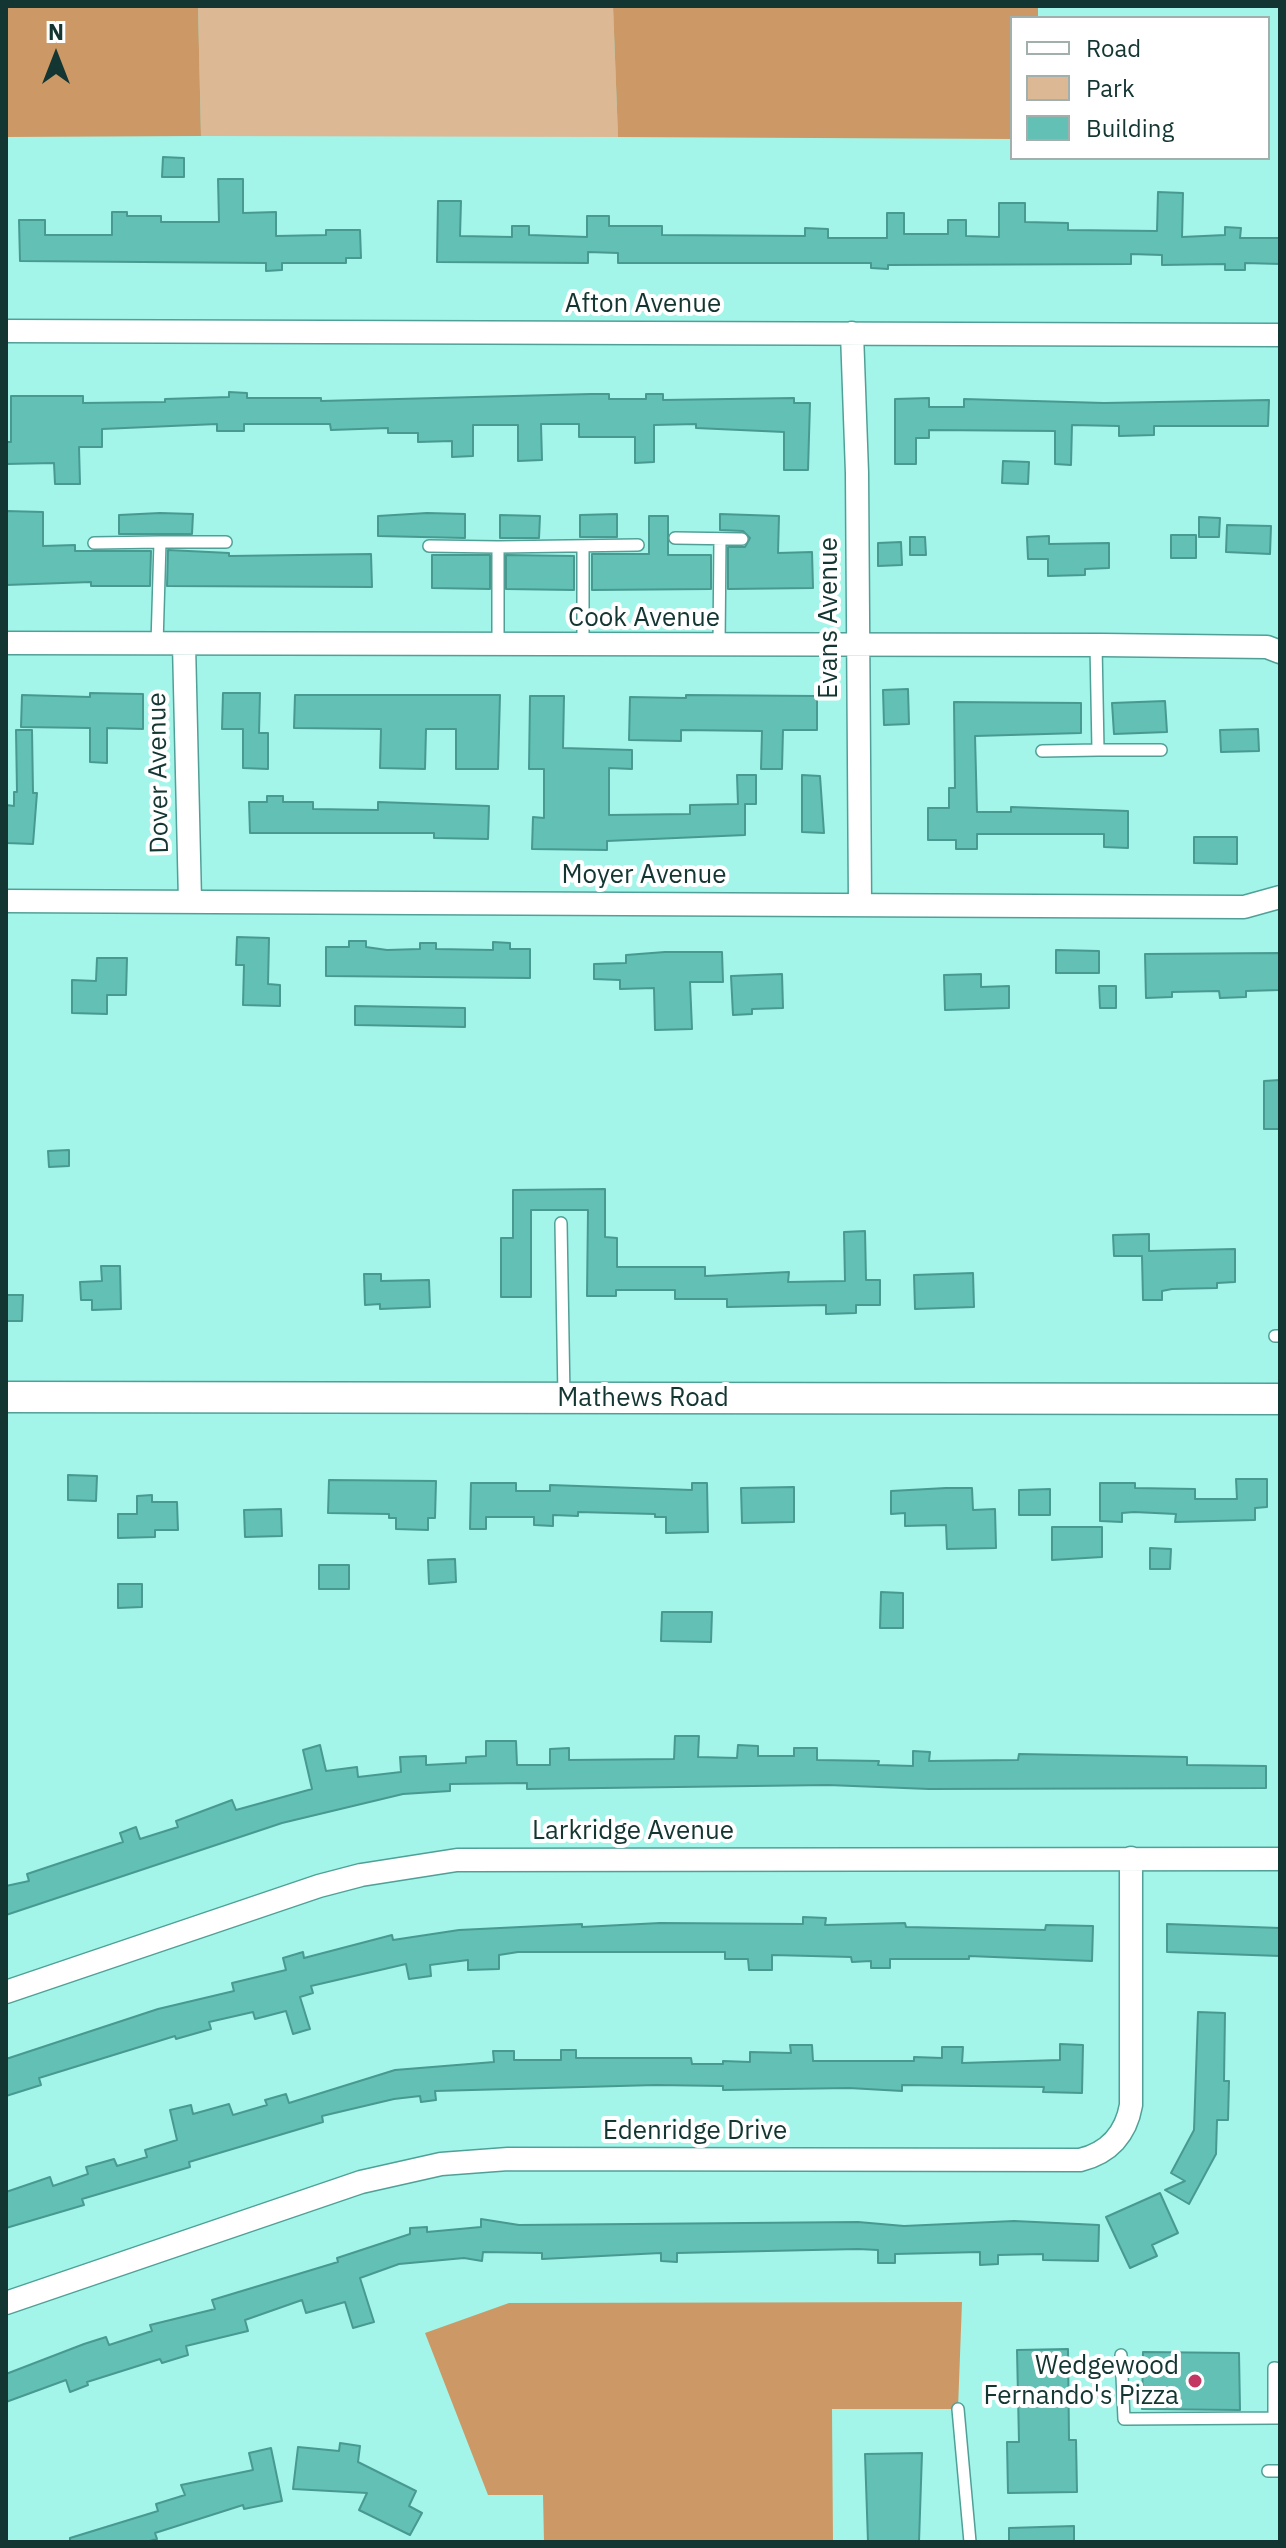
<!DOCTYPE html>
<html>
<head>
<meta charset="utf-8">
<style>
  body { margin:0 }
  #map { position:relative; width:1286px; height:2548px; overflow:hidden; background:#a3f5ea; font-family:"IBM Plex Sans",sans-serif }
  canvas { display:block }
  .frame { position:absolute; inset:0; border:8px solid #143632; pointer-events:none }
  .legend { position:absolute; left:1010px; top:16px; width:260px; height:144px; box-sizing:border-box; background:#fff; border:2px solid #a1afad; margin:0; padding:10px 14px; list-style:none; font-size:24px; color:#143632 }
  .legend li { display:flex; align-items:center; gap:16px; height:40px }
  .legend b { width:40px; border:2px solid #a1afad }
  .north { position:absolute; left:16px; top:16px; width:80px; height:80px; -webkit-text-stroke:6px #fff; paint-order:stroke; rotate:0deg; font-size:22px; font-weight:700; line-height:32px; text-align:center; color:#143632 }
  .north::after { content:''; display:block; margin:auto; width:28px; height:36px; background:#143632; clip-path:polygon(50% 0,100% 100%,50% 72%,0 100%) }
</style>
</head>
<body>
<div id="map">
<canvas width="1286" height="2548"></canvas>
<div class="frame"></div>
<ul class="legend">
<li><b style="height:10px;background:#fff"></b>Road</li>
<li><b style="height:22px;background:#dcb895"></b>Park</li>
<li><b style="height:22px;background:#62c0b5"></b>Building</li>
</ul>
<div class="north">N</div>
</div>
<script>
const ctx = document.querySelector('canvas').getContext('2d');
ctx.lineJoin = 'round';
function paint(path, color) { ctx.fillStyle = color; ctx.fill(path, 'evenodd'); }
function trace(path, color, width, dash) { ctx.strokeStyle = color; ctx.lineWidth = width; ctx.lineCap = dash ? 'butt' : 'round'; ctx.setLineDash(dash || []); ctx.stroke(path); }
function drawText(font, color, halo, rows, align = 'center') {
  ctx.font = font + ' "IBM Plex Sans",sans-serif'; ctx.lineWidth = 8; ctx.setLineDash([]); ctx.textBaseline = 'middle'; ctx.strokeStyle = halo; ctx.fillStyle = color; for (const [text, x, y, turn = 0] of rows) {
    ctx.save(); ctx.translate(x, y); ctx.rotate((+turn || 0) * Math.PI / 180); ctx.textAlign = isNaN(turn) ? turn : align; if (halo) ctx.strokeText(text, 0, 0); ctx.fillText(text, 0, 0); ctx.restore();
  }
}
const green = new Path2D(`
  M198,6H613L618,137L201,136Z`);
const forest = new Path2D(`
  M6,6H198L201,136L6,137Z
  M613,6H1038V18H1012V139L618,137Z
  M962,2302L958,2409H832L833,2542H544L543,2495H488L425,2333L509,2303Z`);
const building = new Path2D(`
  M163,157L184,158V177H162Z
  M218,179H243V213L276,212V236L326,235V230H360L361,258H346V263H282V270L266,271V263L20,261L19,220H45V235H112V212H127V216H161V222H219Z
  M1158,192L1183,193L1182,237L1225,235V227L1241,228L1240,238H1280V264L1245,263V270H1225V264L1162,265V255L1131,254V264L888,265V269L871,268V263H618V253L588,252V263L437,262L438,201H461L460,236L512,237V226H529V235L587,237V216H609V226H662V235L805,236V228L828,229V238H887V213H904V234H948V220H966V236L999,237V203H1025V222L1068,223V230L1157,231Z
  M229,392L247,393V398H321V401L591,394H609V399H646V394H663V400L794,398V403H810L808,470H784V432L696,428V424L654,425V462L635,463V437H579V424H541L542,460L518,461V425H473V456L452,457V441L418,442V433H388V428L331,430L330,424H244V431H217V424L102,429V447H79L80,484H55L54,463L6,464V442H11V396H83V403L165,402V399L229,397Z
  M929,398V407H964V399L1104,403L1269,400L1268,426H1154V435L1119,436V426L1072,425L1071,465L1055,464V431L929,430V438H916V464H895V399Z
  M1003,461L1029,462L1028,484L1002,483Z
  M6,511L43,512V546L75,545V551H151L150,586H91V582L6,585Z
  M160,513L193,514L192,534H119V515Z
  M427,513L465,514V538L378,536V516Z
  M617,514V537H580V515Z
  M720,514L779,516L778,553L812,552L813,588L728,589V547H745L750,538L743,531L720,530Z
  M500,515L540,516L539,538H500Z
  M649,516H668V555H711V589L592,590V554H649Z
  M1199,517L1220,518L1219,537H1199Z
  M1227,525L1271,526L1270,554L1226,552Z
  M1171,535H1196V558H1171Z
  M1049,536V544L1109,543V568L1085,569V575L1048,576V559H1028L1027,537Z
  M910,537H925L926,555H910Z
  M901,542L902,565L878,566V543Z
  M168,550L229,553V556L371,554L372,587L167,586Z
  M432,555H490V589L432,588Z
  M506,555L574,556V590L506,589Z
  M908,689L909,724L884,725L883,690Z
  M90,693L143,694V729L107,728V763L90,762V728L21,727L22,695L90,697Z
  M223,693H260L259,733H268V769L243,768V729H222Z
  M295,695H500L498,769H456V729H426L425,769L380,768L381,729L294,728Z
  M686,695L817,696V730H783L782,769H761L762,731L681,730V741L629,740L630,697L686,698Z
  M530,696H564L563,748L632,750V769L609,768V815L690,814V805L738,804L737,775H756V804H745V835L607,841V850L532,849L533,817L544,818V769H529Z
  M1165,701L1167,732L1114,734L1112,703Z
  M954,702L1081,703V733L975,736L977,812H1011V807L1128,811V848L1104,847V834H977V849H956V840H928V808H949V788H955Z
  M1258,729L1259,751L1221,752L1220,730Z
  M16,730H32L33,793H37L33,844L6,843V805L14,806V792H17Z
  M802,775L820,776L824,833L802,832Z
  M267,796H283V802H313V809L378,810V802L489,806L488,839L434,838V833H250L249,802H267Z
  M1194,837H1237V864L1194,863Z
  M237,937L269,938L268,984L280,985V1006L243,1005L244,965H236Z
  M349,941H366V947L387,950L420,949V943H436V949L493,950V942L510,943V949H530V978L326,976V947H349Z
  M1056,950L1099,951V973H1056Z
  M665,952H722L723,982H690L692,1029L655,1030L654,988L620,989V980L594,979V964L626,963V955Z
  M1280,953V990L1246,991V997L1220,998L1219,991L1172,992V997L1146,998L1145,954Z
  M97,958H127L126,995H107V1014L72,1013V980L96,981Z
  M782,974L783,1008L752,1009V1014L733,1015L731,976Z
  M981,974V987L1009,986V1008L945,1010L944,975Z
  M1099,986H1116V1008H1100Z
  M355,1006L465,1008V1027L355,1025Z
  M1280,1080V1129H1264V1081Z
  M69,1150V1166L49,1167L48,1151Z
  M605,1189V1237L617,1238V1267H705V1276L789,1272L788,1282L845,1281L844,1232L865,1231L866,1280H880V1305H856V1313L826,1314V1305L727,1307V1299H675V1290H616V1296H587L588,1210H531V1297H501V1238H513V1190Z
  M1149,1234V1251L1235,1249V1282L1217,1283V1288L1172,1289L1162,1291V1300H1143L1142,1256H1114L1113,1235Z
  M101,1266H120L121,1309L92,1310V1300H81L80,1282L102,1281Z
  M973,1273L974,1307L915,1309L914,1275Z
  M364,1274H381V1281L429,1280L430,1307L380,1309V1304L365,1305Z
  M6,1295H23L22,1321H6Z
  M68,1475L97,1476L96,1501L68,1500Z
  M1236,1479H1267V1507L1255,1508V1520L1175,1522L1176,1514L1134,1512L1122,1513V1522L1100,1521V1483H1135V1488L1195,1489V1499H1237Z
  M329,1480L436,1481L435,1518H428V1530L396,1529V1518H389V1514L328,1513Z
  M471,1483H516V1491H550V1485L692,1490V1483H707L708,1532L666,1533V1517H655V1514L578,1512V1516L553,1515V1526L534,1525V1517H486V1529H470Z
  M794,1487V1522L742,1523L741,1488Z
  M946,1488H972L973,1510L995,1509L996,1548L947,1549L946,1525L905,1526V1513L891,1514V1491Z
  M1050,1489V1515H1019V1490Z
  M152,1495V1502H177L178,1530H155V1537L118,1538V1514H137V1496Z
  M281,1509L282,1536L245,1537L244,1510Z
  M1052,1527H1102V1557L1052,1560Z
  M1150,1548L1171,1549L1170,1569H1150Z
  M455,1559L456,1582L429,1584L428,1560Z
  M319,1565H349V1589H319Z
  M118,1584H142V1607L118,1608Z
  M881,1592L903,1593V1628H880Z
  M662,1612H712L711,1642L661,1641Z
  M675,1736H699L698,1757L737,1758L738,1745L758,1746V1756H794V1748H817V1760L879,1761L878,1765L913,1766V1751L930,1752L929,1761L1018,1760L1019,1754L1187,1757V1765L1266,1766V1788L929,1789L828,1785L527,1789V1783L450,1784V1791L403,1794L282,1823L6,1915V1886L29,1881L27,1874L123,1842L120,1833L136,1827L140,1839L178,1827L176,1821L232,1800L236,1810L312,1789L303,1750L320,1745L326,1771L357,1767L358,1777L401,1772L400,1757L426,1756V1765L466,1763V1757L486,1756V1741H516L517,1765H550V1749L569,1748V1760L674,1759Z
  M803,1917L826,1918L825,1925L905,1923L906,1927L1045,1930L1046,1925L1093,1926L1092,1961L969,1956V1959H890V1968H871V1961L852,1962L851,1957L772,1955V1970H749L748,1959H725V1952H518L499,1955V1969L468,1970V1960L430,1965L431,1976L409,1979L406,1964L311,1986L313,1993L300,1997L310,2029L293,2034L286,2011L255,2019L253,2012L209,2022L211,2029L176,2039L175,2036L39,2078L41,2085L6,2096V2059L158,2009L234,1991L232,1983L286,1970L283,1958L303,1952L304,1958L392,1935L393,1940L459,1930L582,1924V1927L660,1923L803,1924Z
  M1167,1924L1280,1928V1956L1167,1952Z
  M1198,2012L1225,2013L1224,2081H1229L1228,2120H1217L1216,2154L1189,2204L1165,2190L1185,2181L1171,2173L1194,2130Z
  M1060,2044L1083,2045L1082,2093L1043,2092L1044,2087L902,2085V2091L849,2088L723,2090V2086L656,2085L435,2091L436,2100L421,2102L420,2096L394,2099L322,2116L323,2122L189,2162L190,2167L82,2199L84,2205L6,2228V2192L50,2177L53,2186L88,2174L86,2167L114,2159L117,2166L147,2157L145,2150L177,2140L170,2110L191,2105L193,2114L229,2104L233,2115L267,2105L265,2100L286,2094L289,2103L395,2070L494,2062L493,2051H514V2060H561V2050H576V2058H691L692,2064H723V2061L750,2062V2052L791,2053L790,2045H812L813,2061H914V2057L942,2058V2047H963L962,2063L1060,2060Z
  M1160,2193L1178,2233L1152,2245L1157,2256L1130,2268L1106,2217Z
  M481,2219L519,2225L858,2222L904,2226L1014,2221L1099,2225L1098,2261L1043,2260V2254L998,2255V2264L980,2265V2252L895,2254V2263H878V2250L858,2249L677,2253V2262L661,2261V2253L542,2259V2253L483,2252L482,2261L464,2258L399,2264L360,2278L374,2322L353,2328L345,2302L306,2313L302,2300L245,2320L248,2331L186,2346L188,2355L162,2363L160,2359L87,2382L88,2385L70,2392L66,2380L6,2402V2374L84,2344L106,2337L109,2345L152,2331L150,2325L215,2309L212,2300L338,2262L337,2258L410,2234V2228L427,2227V2232L481,2227Z
  M1068,2349L1069,2440H1076L1077,2492L1008,2493L1007,2442H1019L1017,2350Z
  M1143,2352L1239,2353L1240,2410L1142,2409Z
  M340,2443L360,2446L358,2462L416,2491L409,2506L422,2513L410,2535L359,2510L367,2493L293,2489L298,2447L339,2451Z
  M271,2448L282,2501L244,2509L243,2505L155,2533L157,2539L146,2542H70V2538L158,2511L156,2504L185,2495L181,2485L253,2470L249,2453Z
  M922,2453L919,2542H868L865,2454Z
  M1074,2526V2542H1009V2528Z`);
const lane = new Path2D(`
  M675,538L742,539
  M94,543L160,542
  M429,546L498,547
  M583,546V645
  M157,644L160,542H226
  M498,645V547L638,545
  M1096,645L1098,750H1161
  M719,646L720,539
  M1042,751L1098,750
  M561,1223L564,1397
  M1275,1336H1280
  M1121,2355L1124,2419L1274,2418
  M958,2409L970,2542
  M1278,2418H1274V2368L1280,2369
  M1268,2471H1280`);
const street = new Path2D(`
  M6,331L1280,335
  M852,333L857,473L860,903
  M6,643L1102,645L1267,647L1280,652
  M184,644L190,901
  M6,901L1244,907L1280,897
  M6,1992L319,1886L361,1875L457,1860L1280,1859
  M6,2303L361,2182L441,2164L508,2159L1080,2160C1109,2153 1126,2134 1131,2105V1858`);
const secondary = new Path2D(`
  M6,1397L1280,1399`);
const markers = [
  [1195,2381,8,"#c43765"]
];
const streetNames = [
  ["Afton Avenue",643,304],
  ["Cook Avenue",644,618],
  ["Evans Avenue",829,618,-90],
  ["Dover Avenue",159,773,-91],
  ["Moyer Avenue",644,875],
  ["Mathews Road",643,1398],
  ["Larkridge Avenue",633,1831],
  ["Edenridge Drive",695,2131]
];
const poiNames = [
  ["Wedgewood",1179,2366],
  ["Fernando's Pizza",1179,2396]
];
paint(green, '#dcb895');
paint(forest, '#c96');
paint(building, '#62c0b5');
trace(building, '#489990', 2);
trace(lane, '#50a097', 14);
trace(street, '#50a097', 25);
trace(secondary, '#50a097', 33);
trace(lane, '#fff', 11);
trace(street, '#fff', 22);
trace(secondary, '#fff', 30);
for (const [x, y, r, color] of markers) { const dot = new Path2D(); dot.arc(x, y, r, 0, 2 * Math.PI); ctx.fillStyle = color; ctx.fill(dot); trace(dot, '#fff', 3); }
drawText('26px', '#143632', '#fff', streetNames);
drawText('26px', '#143632', '#fff', poiNames, 'right');
</script>
</body>
</html>
